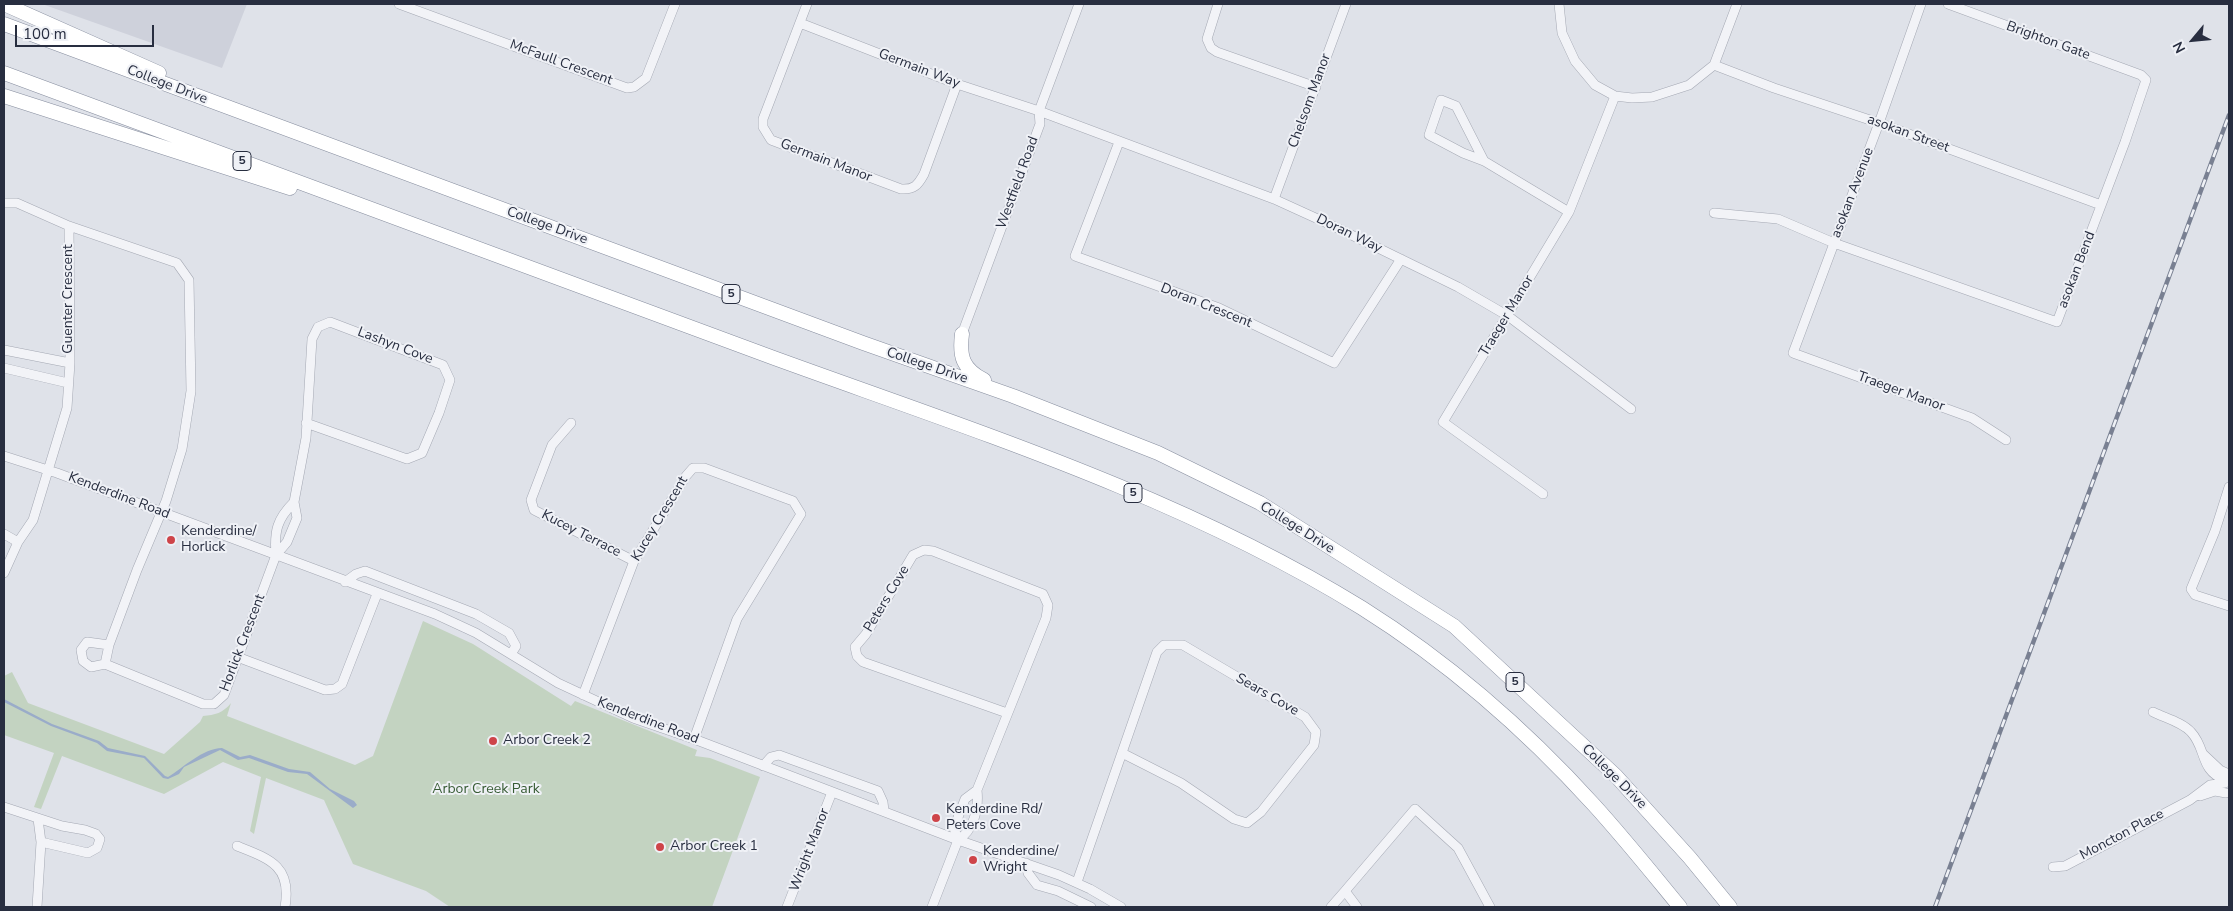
<!DOCTYPE html>
<html>
<head>
<meta charset="utf-8">
<style>
  body { margin:0 }
  #map { position:relative; width:2233px; height:911px; overflow:hidden; background:#dfe2e9; font-family:"Nunito Sans",sans-serif }
  canvas { display:block }
  .frame { position:absolute; inset:0; border:5px solid #282e40; pointer-events:none }
  .north { position:absolute; left:2168px; top:15px; width:50px; height:50px; -webkit-text-stroke:4px #eff1f6; paint-order:stroke; rotate:242deg; font-size:14px; font-weight:700; line-height:20px; text-align:center; color:#282e40 }
  .north::after { content:''; display:block; margin:auto; width:18px; height:22px; background:#282e40; clip-path:polygon(50% 0,100% 100%,50% 72%,0 100%) }
  .scale { position:absolute; left:15px; top:25px; width:139px; height:22px; box-sizing:border-box; border:2px solid #282e40; border-top:0; padding-left:6px; font-size:15px; line-height:18px; white-space:nowrap; color:#282e40; -webkit-text-stroke:4px #eff1f6; paint-order:stroke }
</style>
</head>
<body>
<div id="map">
<canvas width="2233" height="911"></canvas>
<div class="frame"></div>
<div class="north">N</div>
<div class="scale">100 m</div>
</div>
<script>
const ctx = document.querySelector('canvas').getContext('2d');
ctx.lineJoin = 'round';
function paint(path, color) { ctx.fillStyle = color; ctx.fill(path, 'evenodd'); }
function trace(path, color, width, dash) { ctx.strokeStyle = color; ctx.lineWidth = width; ctx.lineCap = dash ? 'butt' : 'round'; ctx.setLineDash(dash || []); ctx.stroke(path); }
function drawText(font, color, halo, rows, align = 'center') {
  ctx.font = font + ' "Nunito Sans",sans-serif'; ctx.lineWidth = 4; ctx.setLineDash([]); ctx.textBaseline = 'middle'; ctx.strokeStyle = halo; ctx.fillStyle = color; for (const [text, x, y, turn = 0] of rows) {
    ctx.save(); ctx.translate(x, y); ctx.rotate((+turn || 0) * Math.PI / 180); ctx.textAlign = isNaN(turn) ? turn : align; if (halo) ctx.strokeText(text, 0, 0); ctx.fillText(text, 0, 0); ctx.restore();
  }
}
const built = new Path2D(`
  M42,4H247L222,68Z`);
const green = new Path2D(`
  M423,621L473,644L571,706L575,701L697,750L695,756L710,758L760,777L712,907H450L426,891L353,864L324,800L266,778L254,834L250,831L261,777L223,762L164,794L62,756L41,809L34,807L54,753L4,735V676L12,672L28,703L164,754L200,722L203,716C215,715 223,713 231,703L227,716L355,765L373,756Z`);
const water = new Path2D(`
  M4,699L52,724L99,741L108,748L145,756L165,776L168,777C183,768 203,748 222,748L240,757L250,755L289,769L310,772L330,789L354,801L357,805L353,808L307,774L288,772L249,758L238,760L220,750L184,767L179,774L168,779L163,778L144,758L107,751L97,743L51,726L4,702Z`);
const minor = new Path2D(`
  M399,4L627,88L634,87L646,78L675,4
  M807,4L763,119V127L771,140L901,189C914,190 918,185 924,174L957,84
  M1218,4L1207,39L1211,48L1217,52L1316,87
  M1559,4L1562,33L1575,61L1595,85L1615,96L1632,98L1652,97L1689,85L1714,65L1737,4
  M1921,4L1879,123L1793,353L1972,418L2006,440
  M800,23L957,84L1039,111L1274,199L1331,225L1458,287L1508,316L1631,409
  M1714,65L1774,88L1879,123L2101,205
  M1119,142L1075,256L1219,308L1334,363L1401,259
  M1484,161L1463,153L1429,135L1441,100L1456,106L1484,161L1569,212
  M1274,199L1346,4
  M4,203H17L69,226L177,263L189,280L191,391L182,449L166,501L137,570L109,645L105,664
  M1714,213L1778,219L1834,243L2057,322L2125,142L2146,80L2141,75L1948,4
  M962,334L1040,124L1039,111L1079,4
  M4,350L70,363
  M4,368L68,383
  M571,423L552,445L531,500L534,510L634,561
  M4,456L57,473L435,614L476,633L558,683L633,718L694,739L958,840L1059,875L1090,889L1121,907
  M2229,487L2215,531L2191,589L2195,595L2229,606
  M1543,494L1443,422L1569,212L1615,96
  M4,534L18,542
  M276,555C274,531 277,519 294,502
  M4,573L18,542L33,520L67,408L70,363L69,226
  M345,582L356,574L365,571L476,614L509,633L516,646L511,654
  M109,645L87,642L81,650L83,661L91,667L105,664L203,704H214L224,695L276,555L287,542L297,518L294,502L306,438L312,339L318,327L330,322L443,365L450,380L439,413L422,453L407,459L306,423
  M240,658L325,690L335,689L342,684L377,594
  M583,695L634,561L686,476L693,468H704L793,501L801,514L737,619L694,739
  M2153,712C2165,718 2182,722 2191,732C2207,749 2199,770 2225,780
  M2203,754L2220,770L2229,774
  M763,766L771,757L779,755L878,791L883,802L884,811
  M2200,796L2215,791L2226,793
  M4,807L62,826L85,830L96,834L100,839L97,848L88,853L41,842
  M958,840C974,830 979,808 977,790L1046,618L1048,605L1043,594L933,551L924,550L913,555L866,634L855,647L857,656L863,662L1007,713
  M958,840L954,828L965,799L977,790
  M237,846C270,859 292,866 285,907
  M1026,863L1028,873L1037,885L1058,891L1091,907
  M2053,867L2065,866L2190,800L2210,785L2225,783
  M1077,882L1157,652L1164,645H1183L1305,717L1316,732L1314,745L1261,812L1247,823L1234,819L1181,783L1122,753
  M37,907L41,842L38,819
  M787,907L832,792
  M932,907L958,840
  M1331,907L1345,891
  M1357,907L1345,891L1415,809L1458,848L1490,907`);
const highway = new Path2D(`
  M4,4L159,73
  M4,24L863,343L1013,396L1158,453L1260,503L1454,626L1616,776L1690,858L1730,907
  M4,73C261,168 517,265 774,358C972,430 1181,496 1362,608C1448,662 1526,730 1594,805C1624,838 1652,873 1680,907
  M4,96L290,188
  M962,334C959,357 963,369 984,380`);
const rail = new Path2D(`
  M1935,907L2229,115`);
const markers = [
  [171,540,5,"#ce4449"],
  [493,741,5,"#ce4449"],
  [936,818,5,"#ce4449"],
  [660,847,5,"#ce4449"],
  [973,860,5,"#ce4449"]
];
const shields = [
  [242,161,18],
  [731,294,18],
  [1133,493,18],
  [1515,682,18]
];
const shieldNames = [
  ["5",242,161],
  ["5",731,294],
  ["5",1133,493],
  ["5",1515,682]
];
const streetNames = [
  ["Brighton Gate",2048,41,20],
  ["McFaull Crescent",561,63,20],
  ["Germain Way",919,69,21],
  ["College Drive",167,85,21],
  ["Chelsom Manor",1310,101,-70],
  ["asokan Street",1908,134,20],
  ["Germain Manor",826,161,21],
  ["Westfield Road",1018,183,-70],
  ["asokan Avenue",1853,193,-69],
  ["College Drive",547,226,20],
  ["Doran Way",1349,234,26],
  ["asokan Bend",2077,270,-69],
  ["Guenter Crescent",69,299,-90],
  ["Doran Crescent",1206,306,22],
  ["Traeger Manor",1507,316,-59],
  ["Lashyn Cove",395,346,21],
  ["College Drive",927,366,19],
  ["Traeger Manor",1901,392,20],
  ["Kenderdine Road",119,496,21],
  ["Kucey Crescent",660,519,-59],
  ["College Drive",1297,528,32],
  ["Kucey Terrace",581,534,27],
  ["Peters Cove",887,599,-59],
  ["Horlick Crescent",243,643,-69],
  ["Sears Cove",1267,695,30],
  ["Kenderdine Road",648,721,21],
  ["College Drive",1614,777,45],
  ["Moncton Place",2122,835,-28],
  ["Wright Manor",810,850,-69]
];
const poiNames = [
  ["Kenderdine/",181,532],
  ["Horlick",181,548],
  ["Arbor Creek 2",503,741],
  ["Kenderdine Rd/",946,810],
  ["Peters Cove",946,826],
  ["Arbor Creek 1",670,847],
  ["Kenderdine/",983,852],
  ["Wright",983,868]
];
const parkNames = [
  ["Arbor Creek Park",486,790]
];
paint(built, '#ced1db');
paint(green, '#c3d3c1');
paint(water, '#9aacc9');
trace(minor, '#a4a8b3', 10);
trace(highway, '#878e9f', 15);
trace(minor, '#f2f3f7', 9);
trace(highway, '#fff', 14);
trace(rail, '#798092', 4.5);
trace(rail, '#eff1f6', 2.5, [8]);
for (const [x, y, r, color] of markers) { const dot = new Path2D(); dot.arc(x, y, r, 0, 2 * Math.PI); ctx.fillStyle = color; ctx.fill(dot); trace(dot, '#eff1f6', 2); }
for (const [x, y, w] of shields) { const box = new Path2D(); box.roundRect(x - w / 2, y - 9.5, w, 19, 4); ctx.fillStyle = '#eff1f6'; ctx.fill(box); trace(box, '#282e40', 1); }
drawText('bold 12px', '#282e40', null, shieldNames);
drawText('14px', '#282e40', '#eff1f6', streetNames);
drawText('14px', '#282e40', '#eff1f6', poiNames, 'left');
drawText('14px', '#385c35', '#eff1f6', parkNames);
</script>
</body>
</html>
